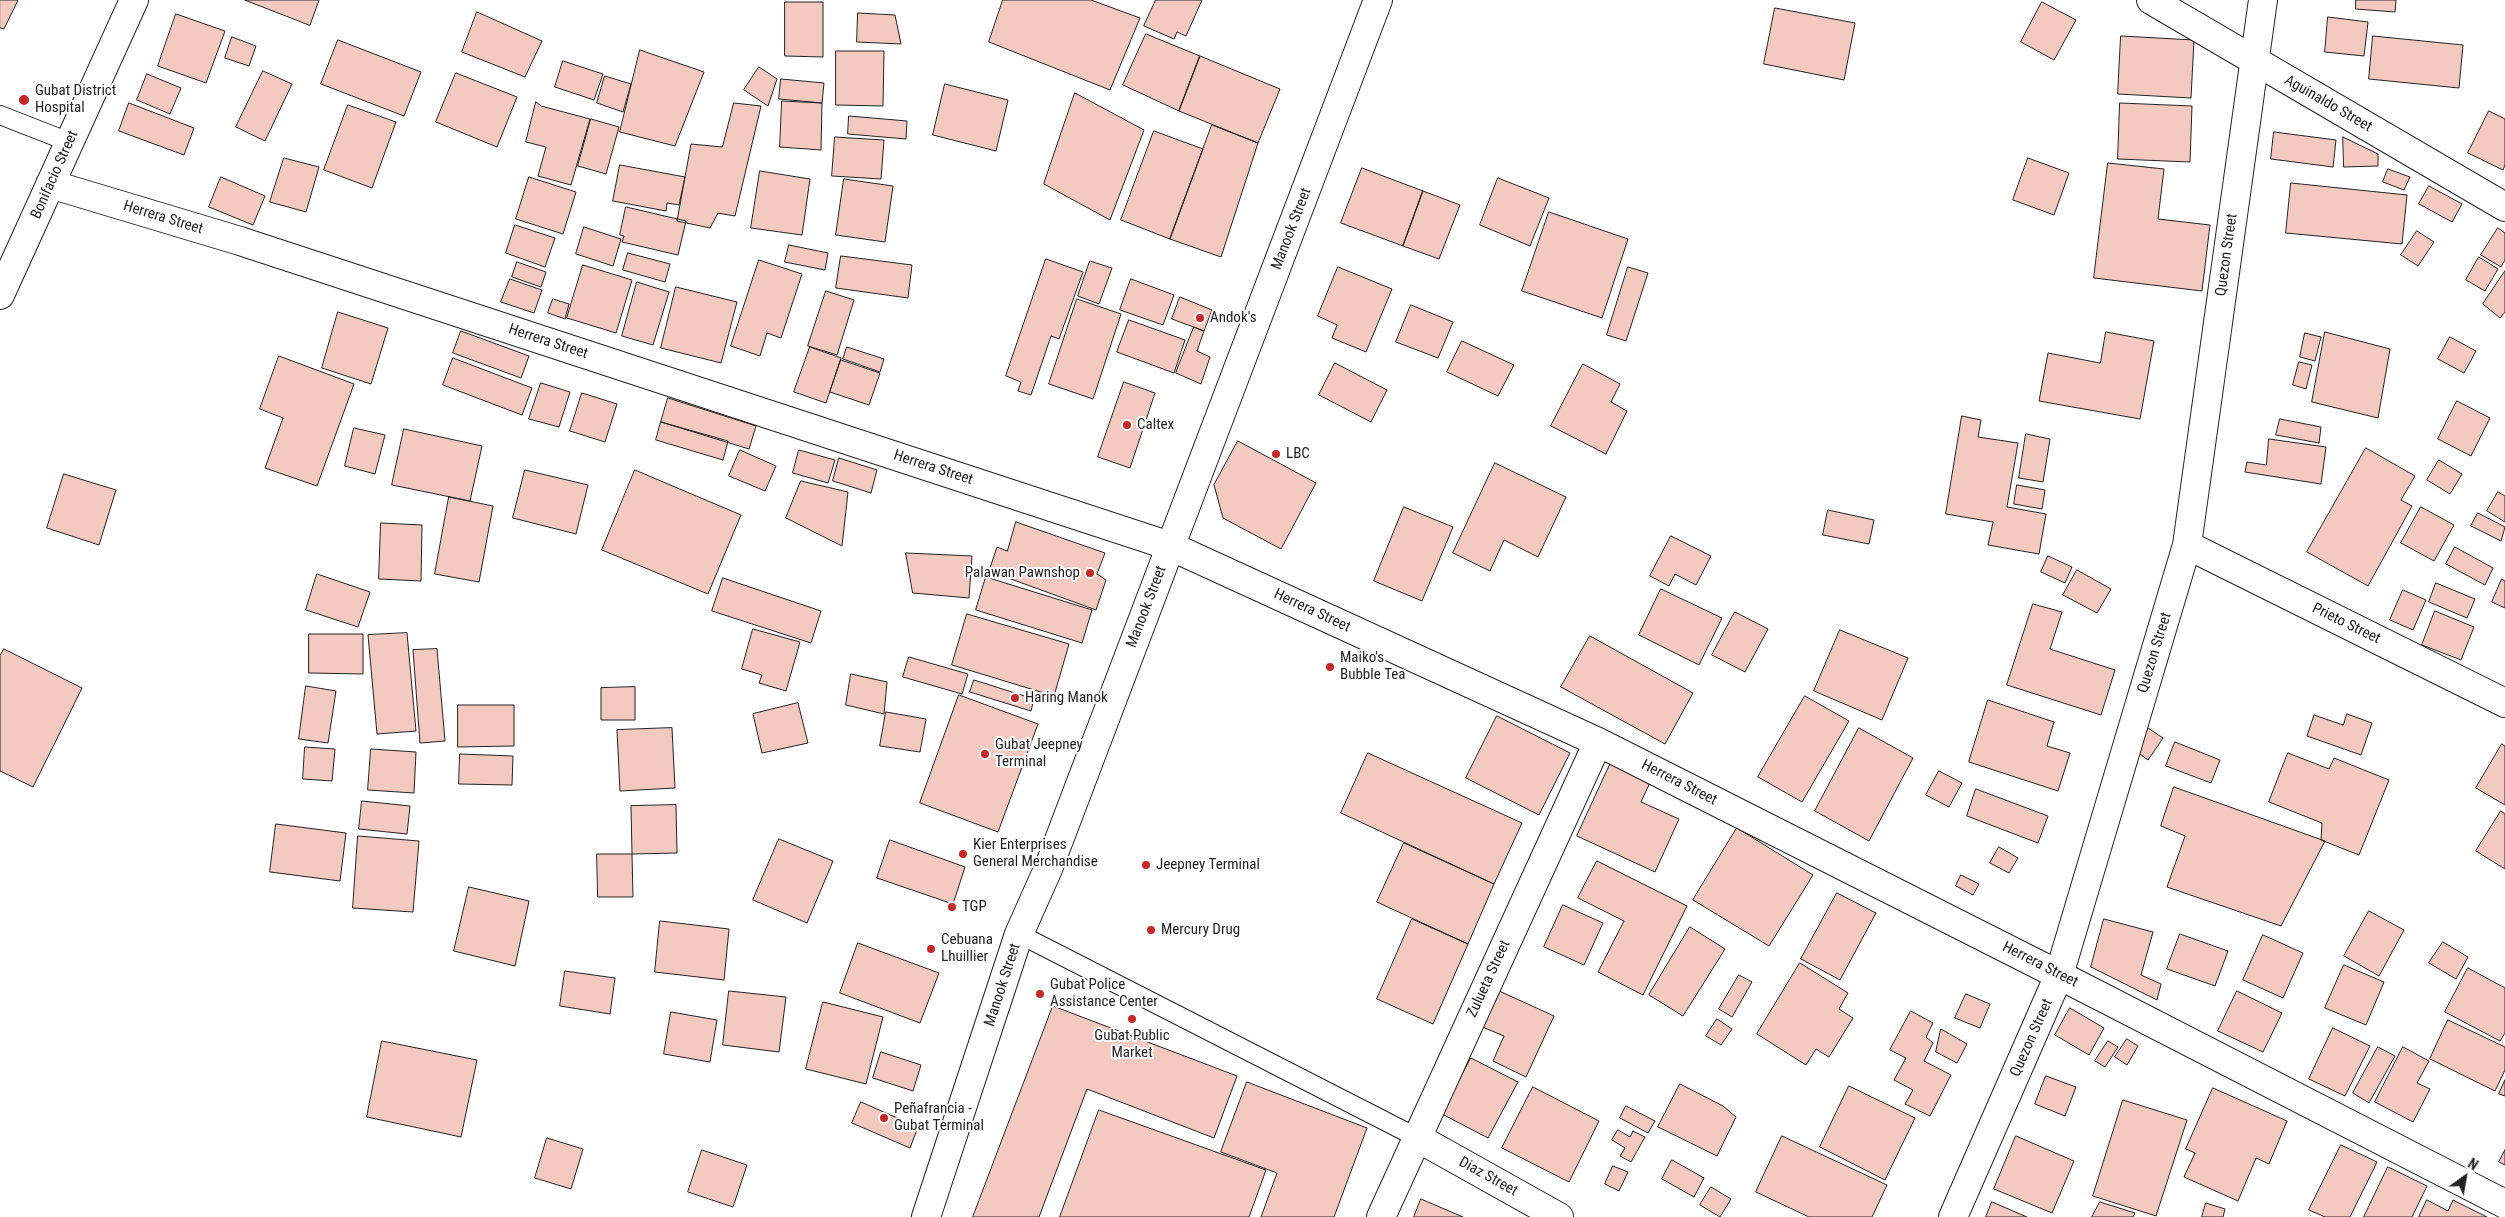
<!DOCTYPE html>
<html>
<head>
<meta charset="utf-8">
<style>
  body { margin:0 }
  #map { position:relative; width:2505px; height:1217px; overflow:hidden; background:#fff; font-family:"Roboto Condensed",sans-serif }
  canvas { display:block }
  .north { position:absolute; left:2440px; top:1152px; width:50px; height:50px; -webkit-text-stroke:4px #fff; paint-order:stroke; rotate:32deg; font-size:14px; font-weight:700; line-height:20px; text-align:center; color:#222 }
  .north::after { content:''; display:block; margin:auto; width:18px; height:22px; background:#222; clip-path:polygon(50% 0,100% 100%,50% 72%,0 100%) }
</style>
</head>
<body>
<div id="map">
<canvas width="2505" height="1217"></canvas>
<div class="north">N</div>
</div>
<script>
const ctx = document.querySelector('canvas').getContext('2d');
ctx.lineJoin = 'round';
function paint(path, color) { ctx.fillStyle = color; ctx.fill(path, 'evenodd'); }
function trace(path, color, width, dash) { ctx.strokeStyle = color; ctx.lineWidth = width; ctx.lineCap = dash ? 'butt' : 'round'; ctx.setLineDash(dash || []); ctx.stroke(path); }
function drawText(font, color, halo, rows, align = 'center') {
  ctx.font = font + ' "Roboto Condensed",sans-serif'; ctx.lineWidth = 4; ctx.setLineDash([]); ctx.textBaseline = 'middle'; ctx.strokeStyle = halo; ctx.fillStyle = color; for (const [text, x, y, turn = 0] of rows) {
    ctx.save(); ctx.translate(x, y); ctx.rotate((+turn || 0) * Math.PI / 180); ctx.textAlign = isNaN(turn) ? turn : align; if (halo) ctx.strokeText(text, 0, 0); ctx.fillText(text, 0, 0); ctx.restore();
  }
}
const building = new Path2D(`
  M0,0H18L4,29L0,28Z
  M245,0H319L310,25Z
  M1003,0H1091L1140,18L1110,90L989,42Z
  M1156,0H1202L1186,36L1177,32L1174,39L1144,26Z
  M2356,0H2396L2395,12L2356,9Z
  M785,2H823V57L785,56Z
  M2042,2L2076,20L2054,60L2021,42Z
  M1775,8L1855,23L1844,80L1764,64Z
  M477,12L542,41L525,77L462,52Z
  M858,13L895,15L901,44L857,42Z
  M176,14L225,31L206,83L158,66Z
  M2328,17L2368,22L2364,56L2325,52Z
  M1146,34L1200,56L1179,111L1123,85Z
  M2121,36L2194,40L2191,98L2118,94Z
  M2373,36L2463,45L2459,88L2369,79Z
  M232,37L256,46L249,66L225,58Z
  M338,40L421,72L404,116L321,84Z
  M640,50L704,72L675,146L620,132Z
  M836,51H884L883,106L836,105Z
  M1200,56L1280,89L1258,143L1179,111Z
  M563,61L603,74L594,100L555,87Z
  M759,67L777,79L768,106L744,90Z
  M263,71L292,84L265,141L236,127Z
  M456,73L517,97L497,147L436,122Z
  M147,74L181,88L170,114L137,100Z
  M605,76L631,84L623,112L597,103Z
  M781,79L824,83L822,103L779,99Z
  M945,84L1008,100L996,151L933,135Z
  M1075,93L1144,130L1110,220L1044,184Z
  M782,101L822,103L821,150L780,147Z
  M536,102L541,106L590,119L571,185L538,176L546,147L526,142Z
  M129,103L194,128L184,155L119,131Z
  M734,103L761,106L735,216L718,213L710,228L677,221L691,144L722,147Z
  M2120,103L2192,106L2190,162L2118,159Z
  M348,105L396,122L372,188L324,170Z
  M2489,111L2505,119V165L2503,170L2468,153Z
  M849,116L907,121L906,139L848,134Z
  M591,119L619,127L606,174L578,166Z
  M1212,125L1258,143L1221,257L1170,239Z
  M1154,131L1203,149L1170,239L1121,220Z
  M2274,132L2336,140L2333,167L2271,159Z
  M835,137L884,140L881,179L832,176Z
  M2343,137L2378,154V166L2344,167Z
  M284,158L319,167L306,212L270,202Z
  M2028,158L2069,173L2054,215L2013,200Z
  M2108,163L2164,169L2158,219L2210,225L2202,291L2094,278Z
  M620,165L685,177L679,205L667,203L666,211L613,201Z
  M1362,168L1423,191L1403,246L1341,223Z
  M2388,169L2410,177L2404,190L2383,182Z
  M760,171L810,179L802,235L751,228Z
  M221,177L265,196L253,225L209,207Z
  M529,177L576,192L563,234L516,219Z
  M1498,178L1549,198L1530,246L1480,225Z
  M844,179L893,186L885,242L836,235Z
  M2291,183L2407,195L2402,244L2286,233Z
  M2429,186L2462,204L2452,222L2419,204Z
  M1423,191L1460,205L1439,259L1403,246Z
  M626,207L686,221L678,255L622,242L624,236L620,235Z
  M1549,212L1628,239L1602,318L1522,291Z
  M515,225L555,238L545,267L506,253Z
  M584,227L621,239L613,266L576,254Z
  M2498,228L2505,233V260L2501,267L2481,255Z
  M2417,231L2434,242L2418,266L2401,255Z
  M789,245L828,253L825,270L785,262Z
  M628,253L670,264L665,282L623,270Z
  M841,256L912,265L908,298L836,288Z
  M2479,257L2498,269L2485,291L2466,280Z
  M1046,259L1083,272L1059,339L1051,336L1031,395L1018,391L1021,382L1006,376Z
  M759,260L802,274L781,338L767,333L760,356L731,346Z
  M1090,261L1112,268L1099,304L1078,296Z
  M517,262L546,272L541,287L512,277Z
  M583,265L632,280L616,333L567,318Z
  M1338,267L1392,289L1366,352L1332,338L1337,325L1318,316Z
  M1628,267L1648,273L1626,341L1607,335Z
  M2505,271V312L2500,318L2483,304Z
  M510,279L542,290L534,313L501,302Z
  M1131,279L1174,295L1163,325L1120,310Z
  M637,282L669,292L653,345L622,336Z
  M676,287L737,302L721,363L661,348Z
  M826,291L854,300L837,355L808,346Z
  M1180,297L1212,310L1204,331L1172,319Z
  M553,299L569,304L565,319L548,313Z
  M1077,299L1121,314L1093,399L1049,384Z
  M1411,305L1453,322L1438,358L1396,342Z
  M338,312L388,328L371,384L322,368Z
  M1129,320L1185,340L1174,373L1117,352Z
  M1194,327L1204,331L1197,351L1210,357L1201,384L1176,373Z
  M461,331L529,356L521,378L453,353Z
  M2106,332L2154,341L2140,419L2039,401L2048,353L2100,363Z
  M2325,332L2390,349L2378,418L2312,402Z
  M2305,333L2321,337L2315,361L2300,357Z
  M2450,337L2476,351L2464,373L2438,359Z
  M1462,341L1514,365L1498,396L1447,372Z
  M810,347L841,358L826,403L794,392Z
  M847,347L884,359L880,372L843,359Z
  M279,356L354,384L317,486L265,468L283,418L260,409Z
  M453,358L532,388L522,415L443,385Z
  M841,360L880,373L869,405L830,392Z
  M2299,362L2312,365L2306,389L2293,385Z
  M1335,363L1387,390L1371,422L1319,395Z
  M1583,364L1620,384L1611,402L1627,411L1606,454L1551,426Z
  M1124,382L1155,393L1130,468L1098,457Z
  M541,383L570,392L559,427L529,419Z
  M582,393L617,404L605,442L570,431Z
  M668,398L756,426L749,449L661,422Z
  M2457,401L2490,418L2471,456L2438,439Z
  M1962,416L1981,420L1978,437L2018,443L2007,507L2046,514L2039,554L1988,545L1993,522L1946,514Z
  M2280,419L2321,427L2319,443L2276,435Z
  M661,422L728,441L723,460L656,440Z
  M354,428L385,435L375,474L345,466Z
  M404,429L482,446L470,501L392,485Z
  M2026,434L2050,439L2043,482L2019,478Z
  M2269,439L2326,447L2321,484L2245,472L2247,462L2266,465Z
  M1238,441L1316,483L1281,549L1223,518L1214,485Z
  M2366,448L2415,476L2401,500L2412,506L2368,586L2307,552Z
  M740,450L776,466L765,491L729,476Z
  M799,450L835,460L828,483L793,473Z
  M839,458L877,470L871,493L833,481Z
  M2439,460L2462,474L2450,494L2427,480Z
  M1495,463L1566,497L1538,557L1504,540L1490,571L1453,553Z
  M525,470L588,485L576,534L513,518Z
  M635,470L741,515L708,594L602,550Z
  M64,474L116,490L99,545L47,528Z
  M801,481L848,492L842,546L786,518Z
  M2017,485L2045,490L2042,509L2014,504Z
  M2498,492L2505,496V522L2487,511Z
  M449,497L493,506L479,582L435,574Z
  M1404,507L1453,527L1422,601L1374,581Z
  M2421,507L2454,525L2434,561L2401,543Z
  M1828,510L1874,520L1869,544L1823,535Z
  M2478,513L2505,527L2501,541L2471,526Z
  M1016,522L1105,553L1097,574L1106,580L1096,610L989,571L997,547L1007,551Z
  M381,523L422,525L421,581L379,579Z
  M1671,536L1711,556L1696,585L1675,574L1669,586L1650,576Z
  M2455,547L2493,568L2485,585L2446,564Z
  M906,553L972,556L969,598L913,593Z
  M2048,556L2072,567L2065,583L2041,572Z
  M2077,570L2111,589L2097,613L2063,595Z
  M317,574L370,592L358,627L306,610Z
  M986,577L1092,610L1082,643L976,610Z
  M723,578L821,611L811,643L712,611Z
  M2502,579L2505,581V608L2492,602Z
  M2436,583L2475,599L2467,618L2429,602Z
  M1661,589L1722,618L1699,665L1639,635Z
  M2403,590L2426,600L2413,630L2390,620Z
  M2033,604L2062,612L2050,649L2115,670L2101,715L2007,685Z
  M2435,611L2474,627L2461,660L2422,645Z
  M1735,612L1768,629L1745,672L1712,655Z
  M967,614L1069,644L1054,696L952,665Z
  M753,629L800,642L786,691L759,683L762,675L742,669Z
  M1840,630L1908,658L1882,720L1814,691Z
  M407,633L416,731L377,734L368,635Z
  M309,634H363V674L309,673Z
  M1590,636L1693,693L1665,744L1561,687Z
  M4,649L82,688L33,787L0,771V656Z
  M437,649L445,741L420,743L413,650Z
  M909,657L968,674L962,694L903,677Z
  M851,674L887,682L884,714L846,705Z
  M974,680L1034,699L1031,711L970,692Z
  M306,686L336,691L328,743L299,739Z
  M635,687V720H601V688Z
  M959,695L1038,724L998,832L920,803Z
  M1805,696L1849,721L1802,802L1758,777Z
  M1988,700L2054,722L2047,746L2070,753L2058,791L1969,762Z
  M798,703L808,743L762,753L753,714Z
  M458,705H514V746L458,747Z
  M886,712L926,719L920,752L880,746Z
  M2347,714L2372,723L2361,755L2307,736L2314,715L2343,725Z
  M1497,716L1570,753L1539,815L1466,778Z
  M672,728L675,788L620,791L617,730Z
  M1859,728L1913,758L1869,841L1815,811Z
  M2148,728L2163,738L2148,760L2133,749Z
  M2175,742L2220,760L2211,783L2166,766Z
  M2502,744L2505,746V805L2476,788Z
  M305,747L335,749L332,781L303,779Z
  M371,749L416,752L414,793L368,790Z
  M1368,753L1522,823L1494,884L1341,813Z
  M2288,753L2329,769L2334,758L2389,780L2359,855L2321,840L2322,823L2269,802Z
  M460,754L513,756L512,785L459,784Z
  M1613,758L1653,776L1641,802L1679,819L1655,872L1577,836Z
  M1939,771L1962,783L1949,807L1926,795Z
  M2174,787L2325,841L2281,926L2167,887L2185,836L2161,826Z
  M1976,789L2048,816L2038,843L1967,816Z
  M362,801L410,806L407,834L359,829Z
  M676,805L677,853L632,854L631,806Z
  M2501,811L2505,814V869L2476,851Z
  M276,824L346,833L340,881L270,872Z
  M1737,828L1813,875L1769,946L1693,900Z
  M358,836L419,841L413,912L353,908Z
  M779,839L833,861L807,923L753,900Z
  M890,840L965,867L953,904L877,878Z
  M1404,843L1494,884L1468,944L1377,902Z
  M1999,847L2018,858L2009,873L1990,863Z
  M597,854H632L633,897H598Z
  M1597,861L1687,906L1643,995L1598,972L1624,921L1578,898Z
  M1961,875L1979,884L1973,895L1956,886Z
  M469,887L529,901L515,966L454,951Z
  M1837,893L1876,913L1840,980L1801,959Z
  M1563,905L1603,923L1584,965L1544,947Z
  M2369,911L2404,930L2379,976L2344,956Z
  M1412,919L1468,944L1433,1024L1377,999Z
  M2104,919L2153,932L2141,975L2161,984L2157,1000L2091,967Z
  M660,921L729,929L724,980L655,972Z
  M1690,927L1725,949L1683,1016L1649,995Z
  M2180,934L2228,951L2215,986L2167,969Z
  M2263,935L2303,953L2283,998L2243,980Z
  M2443,942L2468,957L2456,979L2429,963Z
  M858,943L939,973L920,1023L840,993Z
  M1800,963L1848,993L1839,1009L1853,1018L1829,1057L1816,1049L1806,1065L1757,1034Z
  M2344,965L2384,982L2366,1025L2325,1008Z
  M2468,968L2505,988V1033L2500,1041L2445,1012Z
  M565,971L615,978L610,1014L560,1006Z
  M1739,975L1752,982L1732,1017L1719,1009Z
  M1497,990L1554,1016L1526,1077L1493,1061L1504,1036L1480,1026Z
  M729,991L786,997L779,1052L723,1045Z
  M2237,991L2282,1013L2263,1052L2218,1031Z
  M1966,994L1990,1004L1980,1028L1955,1018Z
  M823,1002L883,1017L866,1084L806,1069Z
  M1053,1006L1237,1076L1214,1138L1087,1089L1039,1217H973Z
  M2070,1008L2104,1028L2089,1055L2055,1035Z
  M1911,1011L1933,1023L1926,1037L1933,1043L1924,1061L1951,1075L1930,1116L1905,1104L1913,1090L1894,1080L1906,1058L1890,1050Z
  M671,1012L717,1020L710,1062L664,1054Z
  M1717,1019L1732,1029L1721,1045L1706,1036Z
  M2448,1020L2505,1047V1070L2495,1091L2430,1059Z
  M2333,1028L2370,1046L2345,1096L2309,1079Z
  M1941,1029L1967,1044L1957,1063L1936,1052Z
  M2127,1039L2138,1046L2127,1065L2115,1057Z
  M382,1041L477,1060L461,1137L367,1117Z
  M2108,1041L2118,1047L2105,1067L2095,1061Z
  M2378,1047L2395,1056L2369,1103L2353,1093Z
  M2403,1047L2429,1061L2417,1083L2430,1089L2413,1122L2375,1102Z
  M881,1052L921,1065L913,1091L873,1078Z
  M1471,1058L1518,1082L1488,1138L1442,1114Z
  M2046,1076L2076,1087L2065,1116L2035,1104Z
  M2505,1080V1096L2499,1094Z
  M1247,1082L1367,1128L1334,1217H1261L1277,1173L1221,1152Z
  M1680,1084L1723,1106L1736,1117L1717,1156L1658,1127Z
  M1849,1086L1915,1118L1885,1180L1820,1147Z
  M1533,1087L1599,1121L1569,1182L1502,1148Z
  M2213,1088L2287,1121L2269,1164L2256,1158L2238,1201L2184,1177L2195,1153L2186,1149Z
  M2123,1100L2187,1120L2156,1216L2093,1196Z
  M861,1102L918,1127L910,1148L852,1123Z
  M1626,1106L1655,1121L1648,1133L1620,1118Z
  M1099,1110L1266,1170L1249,1217H1060Z
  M1618,1130L1630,1137L1633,1131L1645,1137L1631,1162L1620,1156L1625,1148L1612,1140Z
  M1782,1136L1887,1185L1872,1217H1809L1756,1192Z
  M2016,1136L2074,1161L2052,1213L1994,1189Z
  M547,1138L583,1149L571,1189L535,1178Z
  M2341,1145L2377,1162L2350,1217H2325L2309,1210Z
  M702,1150L747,1165L733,1207L688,1192Z
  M2505,1150V1165L2499,1162Z
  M1672,1160L1704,1178L1694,1197L1662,1179Z
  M1613,1166L1628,1172L1619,1191L1605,1184Z
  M2388,1167L2427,1186L2412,1217H2364Z
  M1711,1187L1731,1199L1720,1217L1700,1205Z
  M1421,1199L1463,1217H1414Z
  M2427,1200L2448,1211L2453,1200L2487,1217H2419Z
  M1992,1202L2027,1217H1986Z
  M2100,1202L2135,1213L2133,1217H2092Z
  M2206,1203L2225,1209L2223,1217H2202Z`);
const lane = new Path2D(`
  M0,115L69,142
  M1019,934L1416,1137`);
const street = new Path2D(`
  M2151,0L2505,207
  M50,184L240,241L1170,546L1598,742L2059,975L2505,1204
  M0,295L134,0
  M2187,545L2505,703
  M1416,1137L1559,1217
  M1381,1217L1598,742
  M1953,1217L2059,975L2187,545L2263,0`);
const secondary = new Path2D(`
  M926,1217L1019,934L1048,869L1378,0`);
const markers = [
  [24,100,6,"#c62828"],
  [1200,318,5,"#c62828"],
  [1127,425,5,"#c62828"],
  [1276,454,5,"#c62828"],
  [1090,573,5,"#c62828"],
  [1330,667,5,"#c62828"],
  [1015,698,5,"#c62828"],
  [985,754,5,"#c62828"],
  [963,854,5,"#c62828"],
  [1146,865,5,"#c62828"],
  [952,907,5,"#c62828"],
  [1151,930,5,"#c62828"],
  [931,949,5,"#c62828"],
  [1040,994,5,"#c62828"],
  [1132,1019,5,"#c62828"],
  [884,1118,5,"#c62828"]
];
const poiNames = [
  ["Gubat District",35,91],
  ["Hospital",35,108],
  ["Andok's",1210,318],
  ["Caltex",1137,425],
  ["LBC",1286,454],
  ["Palawan Pawnshop",1080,573,"right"],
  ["Maiko's",1340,658],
  ["Bubble Tea",1340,675],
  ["Haring Manok",1025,698],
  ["Gubat Jeepney",995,745],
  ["Terminal",995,762],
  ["Kier Enterprises",973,845],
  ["General Merchandise",973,862],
  ["Jeepney Terminal",1156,865],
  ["TGP",962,907],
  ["Mercury Drug",1161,930],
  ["Cebuana",941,940],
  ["Lhuillier",941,957],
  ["Gubat Police",1050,985],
  ["Assistance Center",1050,1002],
  ["Gubat Public",1132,1036,"center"],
  ["Market",1132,1053,"center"],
  ["Peñafrancia -",894,1109],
  ["Gubat Terminal",894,1126]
];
const streetNames = [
  ["Aguinaldo Street",2328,104,30],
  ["Bonifacio Street",55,175,-66],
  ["Herrera Street",163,218,17],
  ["Manook Street",1292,229,-69],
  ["Quezon Street",2227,255,-82],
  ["Herrera Street",548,342,18],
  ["Herrera Street",933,468,18],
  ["Manook Street",1147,607,-69],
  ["Herrera Street",1312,611,25],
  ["Prieto Street",2346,624,26],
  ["Quezon Street",2155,653,-73],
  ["Herrera Street",1679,783,27],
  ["Herrera Street",2040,965,27],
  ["Zulueta Street",1489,979,-65],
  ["Manook Street",1003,985,-72],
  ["Quezon Street",2032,1038,-66],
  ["Diaz Street",1488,1177,29]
];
paint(building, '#f3c9c0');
trace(building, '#222', 1);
trace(lane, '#222', 20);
trace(street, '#222', 30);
trace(secondary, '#222', 30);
trace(lane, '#fff', 18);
trace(street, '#fff', 28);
trace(secondary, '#fff', 28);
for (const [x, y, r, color] of markers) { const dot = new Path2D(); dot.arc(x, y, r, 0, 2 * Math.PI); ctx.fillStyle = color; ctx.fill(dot); trace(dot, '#fff', 2); }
drawText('15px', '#222', '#fff', poiNames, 'left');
drawText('15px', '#222', '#fff', streetNames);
</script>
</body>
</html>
